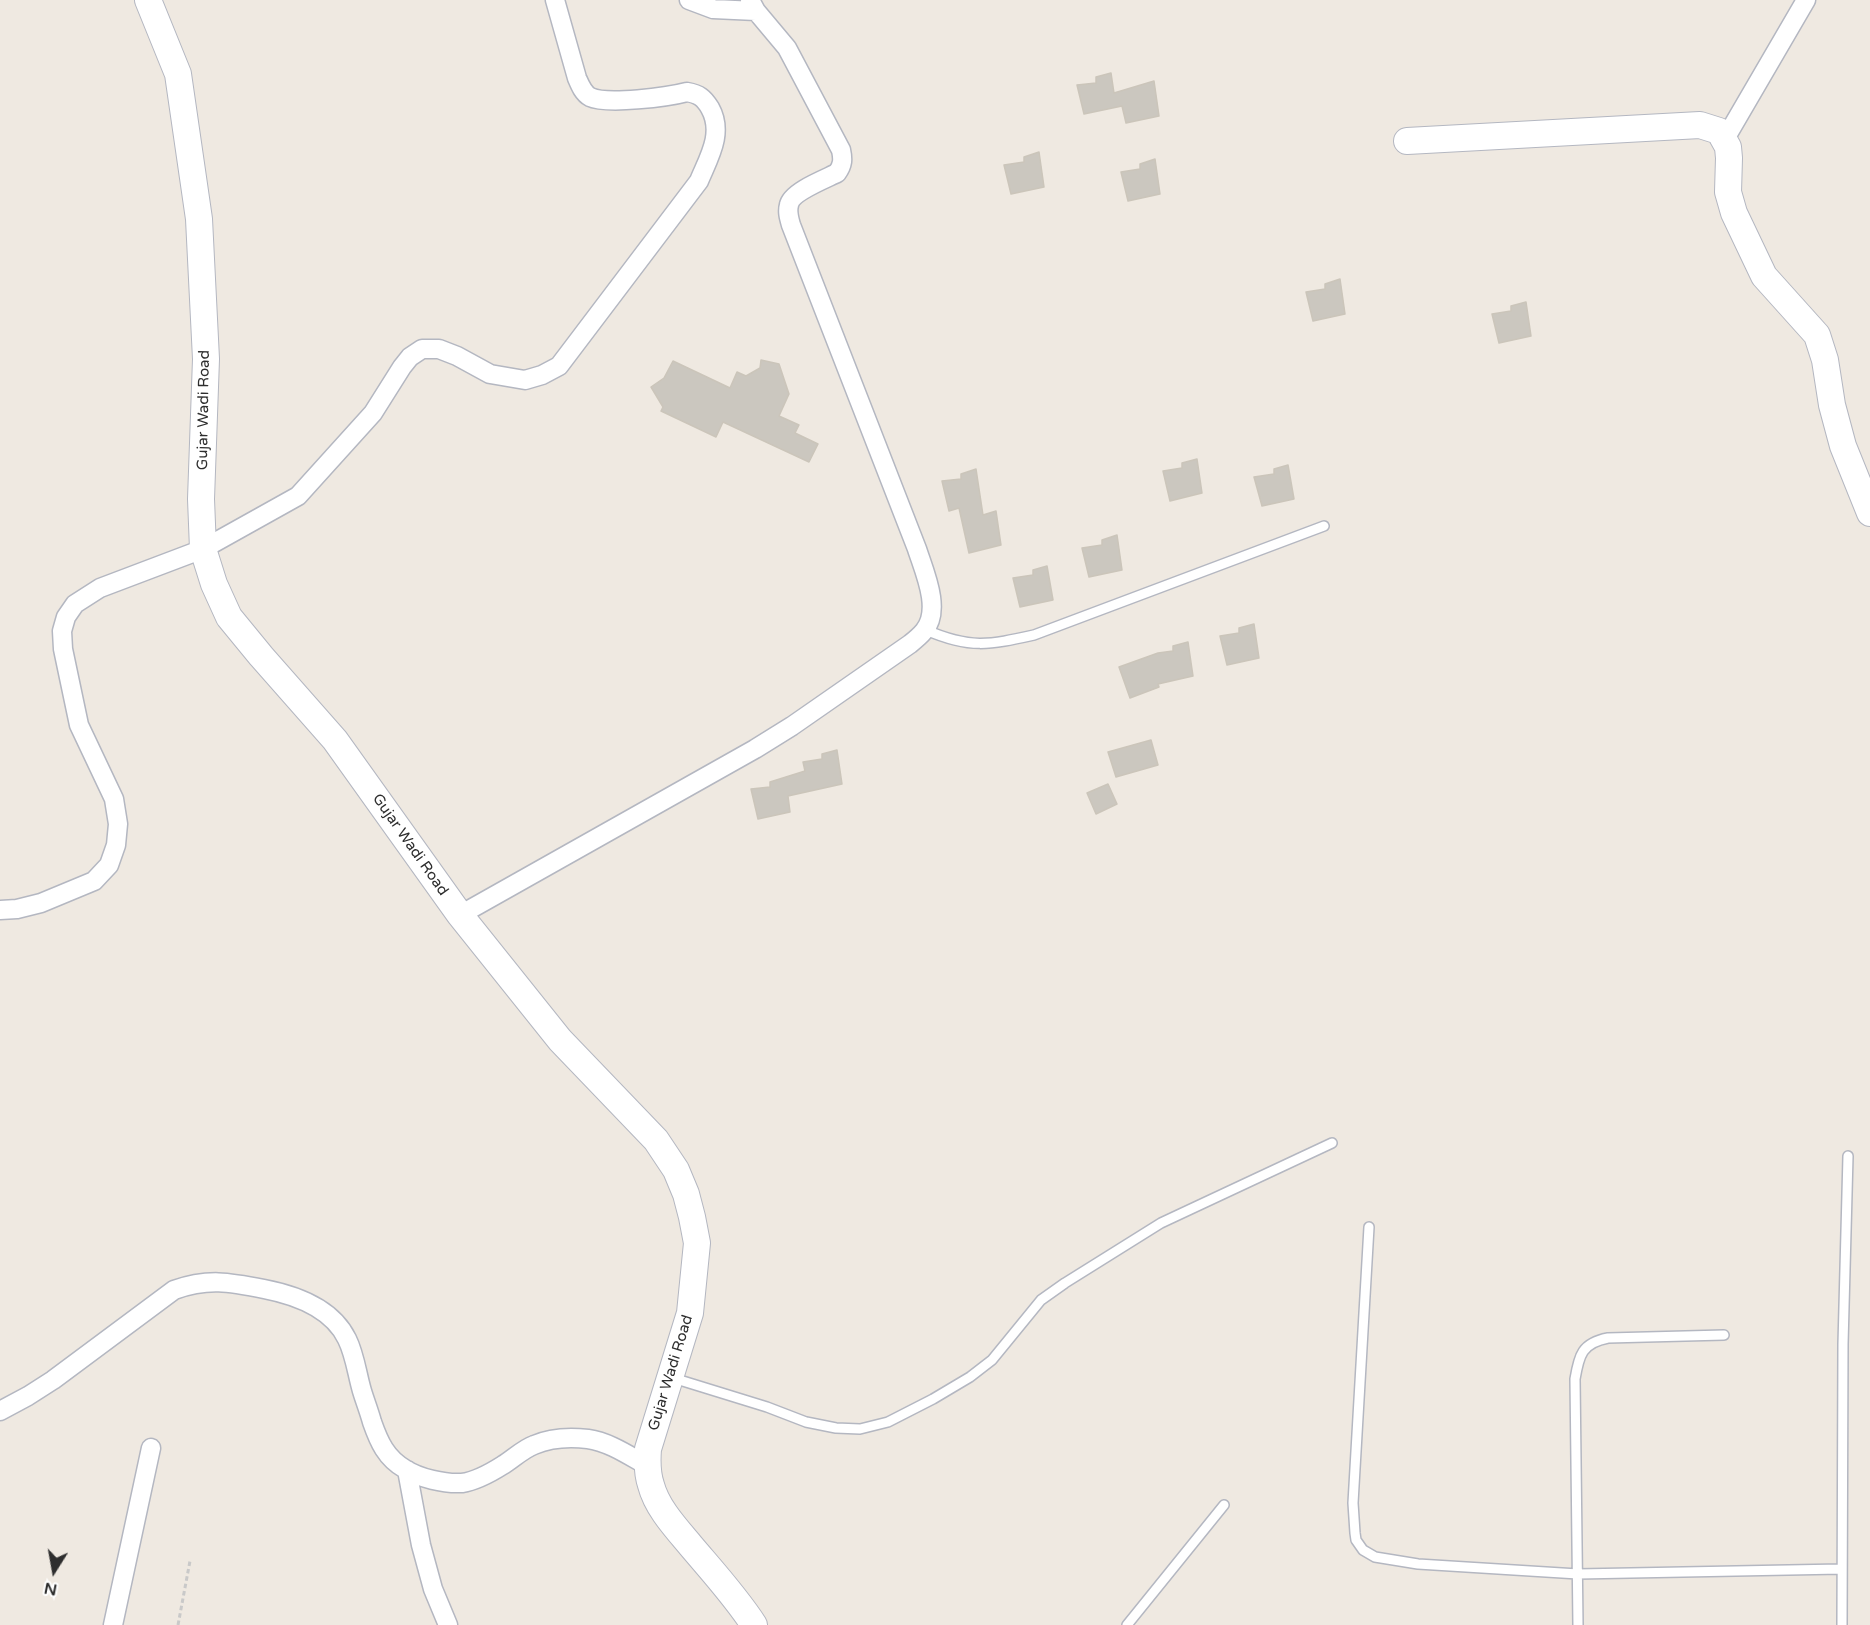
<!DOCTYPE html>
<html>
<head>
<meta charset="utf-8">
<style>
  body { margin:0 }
  #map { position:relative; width:1870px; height:1625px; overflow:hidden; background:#efe9e1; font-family:"Varela Round",sans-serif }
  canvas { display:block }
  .north { position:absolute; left:24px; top:1541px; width:60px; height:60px; -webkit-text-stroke:4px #fff; paint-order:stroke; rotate:191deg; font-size:16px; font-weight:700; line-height:24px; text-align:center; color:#2e2e2e }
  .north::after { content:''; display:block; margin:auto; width:21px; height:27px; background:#2e2e2e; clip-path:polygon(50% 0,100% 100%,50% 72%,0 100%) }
</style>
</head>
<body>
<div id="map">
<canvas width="1870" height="1625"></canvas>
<div class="north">N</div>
</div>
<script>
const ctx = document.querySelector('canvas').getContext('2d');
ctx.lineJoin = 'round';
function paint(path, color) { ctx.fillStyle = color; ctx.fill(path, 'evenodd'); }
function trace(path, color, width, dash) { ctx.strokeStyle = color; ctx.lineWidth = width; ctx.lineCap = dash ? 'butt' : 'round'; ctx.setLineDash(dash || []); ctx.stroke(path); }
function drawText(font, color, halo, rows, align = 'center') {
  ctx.font = font + ' "Varela Round",sans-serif'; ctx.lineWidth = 4.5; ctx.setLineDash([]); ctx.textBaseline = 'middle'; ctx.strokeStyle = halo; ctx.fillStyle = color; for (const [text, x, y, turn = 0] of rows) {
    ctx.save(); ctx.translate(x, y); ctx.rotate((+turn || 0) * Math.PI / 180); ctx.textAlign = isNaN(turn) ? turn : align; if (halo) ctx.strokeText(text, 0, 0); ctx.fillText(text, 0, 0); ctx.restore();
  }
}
const building = new Path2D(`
  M1111,73L1114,93L1154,81L1159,116L1126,123L1122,106L1084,114L1077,85L1096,83V77Z
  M1039,152L1044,187L1011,194L1004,165L1024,162V157Z
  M1155,159L1160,194L1128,201L1121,172L1140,169V164Z
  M1340,279L1345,314L1313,321L1306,292L1325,289V284Z
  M1526,302L1531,336L1499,343L1492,314L1511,311V306Z
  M761,360L779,364L789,394L779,416L799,425L795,433L818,444L809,462L723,422L716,437L661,411L663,407L651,387L664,378L673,361L730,388L737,372L746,376L760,368Z
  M1197,459L1202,493L1170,501L1163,471L1182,468V463Z
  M1288,465L1294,499L1262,506L1254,477L1274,474V469Z
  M976,469L983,515L996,511L1001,545L969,553L959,508L949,511L942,481L961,479V474Z
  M1117,535L1122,570L1089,577L1082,548L1102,545V540Z
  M1047,566L1053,600L1020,607L1013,578L1033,575V570Z
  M1254,624L1259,658L1227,665L1220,636L1239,633V628Z
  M1188,642L1193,676L1158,684L1159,687L1130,698L1119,667L1158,653L1173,651V646Z
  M1151,740L1158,765L1116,777L1108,752Z
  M837,750L842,784L788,796L790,812L758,819L751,789L770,787V782L805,771L803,762L822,759V754Z
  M1108,784L1117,804L1096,814L1087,793Z`);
const path = new Path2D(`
  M178,1625L190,1561`);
const lane = new Path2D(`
  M926,630C970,649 989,645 1034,635L1324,526
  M1369,1227L1353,1503L1355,1533L1356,1540L1363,1550L1375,1557L1418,1564L1578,1574L1841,1569
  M673,1378L767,1407L806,1422L836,1428L860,1429L888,1422L933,1399L970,1377L992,1360L1041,1300L1065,1283L1161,1223L1332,1143
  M1127,1625L1224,1505
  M1578,1625L1575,1379C1579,1355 1582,1343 1608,1338L1724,1335
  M1842,1625L1843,1344L1848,1156`);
const street = new Path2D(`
  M689,0L713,9L756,11
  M1725,139L1806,0
  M0,910L17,909L41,903L94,881L109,865L116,845L118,824L114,799L79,725L63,649L62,631L66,617L75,604L100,588L203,549L298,496L373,413L402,367L410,357L422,349H439L457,356L490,374L525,380L542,375L559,366L699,181C709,157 724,133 710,108C704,98 699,94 687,92C668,97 607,105 590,97C583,93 580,85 577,78L555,0
  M460,915L755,749L792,726L910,644C915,640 920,636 924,631C942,610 924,571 917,549L791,225C789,218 787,212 789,205C791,192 825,179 837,173C843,165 843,159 841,150L787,48L756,11L750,0
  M0,1411L28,1396L53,1380L174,1290C208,1278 229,1282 264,1289C295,1295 332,1308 347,1339C355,1355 357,1374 362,1391C365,1401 369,1411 372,1422C379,1442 386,1458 405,1469C419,1478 444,1484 462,1483C476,1481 492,1472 503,1465C513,1459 523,1449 534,1445C550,1438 571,1437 588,1439C609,1442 628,1455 646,1465
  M407,1470L421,1545L433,1589L448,1625
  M113,1625L151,1448`);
const secondary = new Path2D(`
  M148,0L178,74L199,219L206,359L201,499L203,549L214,584L229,617L261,656L335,740L460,915L560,1040L656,1140L676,1170L686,1194L692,1217L697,1243L690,1313L648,1449C647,1462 647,1473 651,1485C657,1508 676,1528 691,1546C713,1572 736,1597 754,1625
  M1407,141L1700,125L1719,131L1728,147L1729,158L1728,192L1734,213L1764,276L1817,335L1825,360L1832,405L1843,446L1870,513`);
const streetNames = [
  ["Gujar Wadi Road",204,410,-89],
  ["Gujar Wadi Road",410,845,55],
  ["Gujar Wadi Road",671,1373,-73]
];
paint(building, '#cbc7bf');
trace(building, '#cbc5ba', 1.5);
trace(lane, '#b4b7c1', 12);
trace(street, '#b4b7c1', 21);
trace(secondary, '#b4b7c1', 28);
trace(path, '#c9c9c9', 3, [4.5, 3]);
trace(lane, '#fff', 9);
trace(street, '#fff', 18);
trace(secondary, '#fff', 26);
drawText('15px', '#2e2e2e', '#fff', streetNames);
</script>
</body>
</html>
